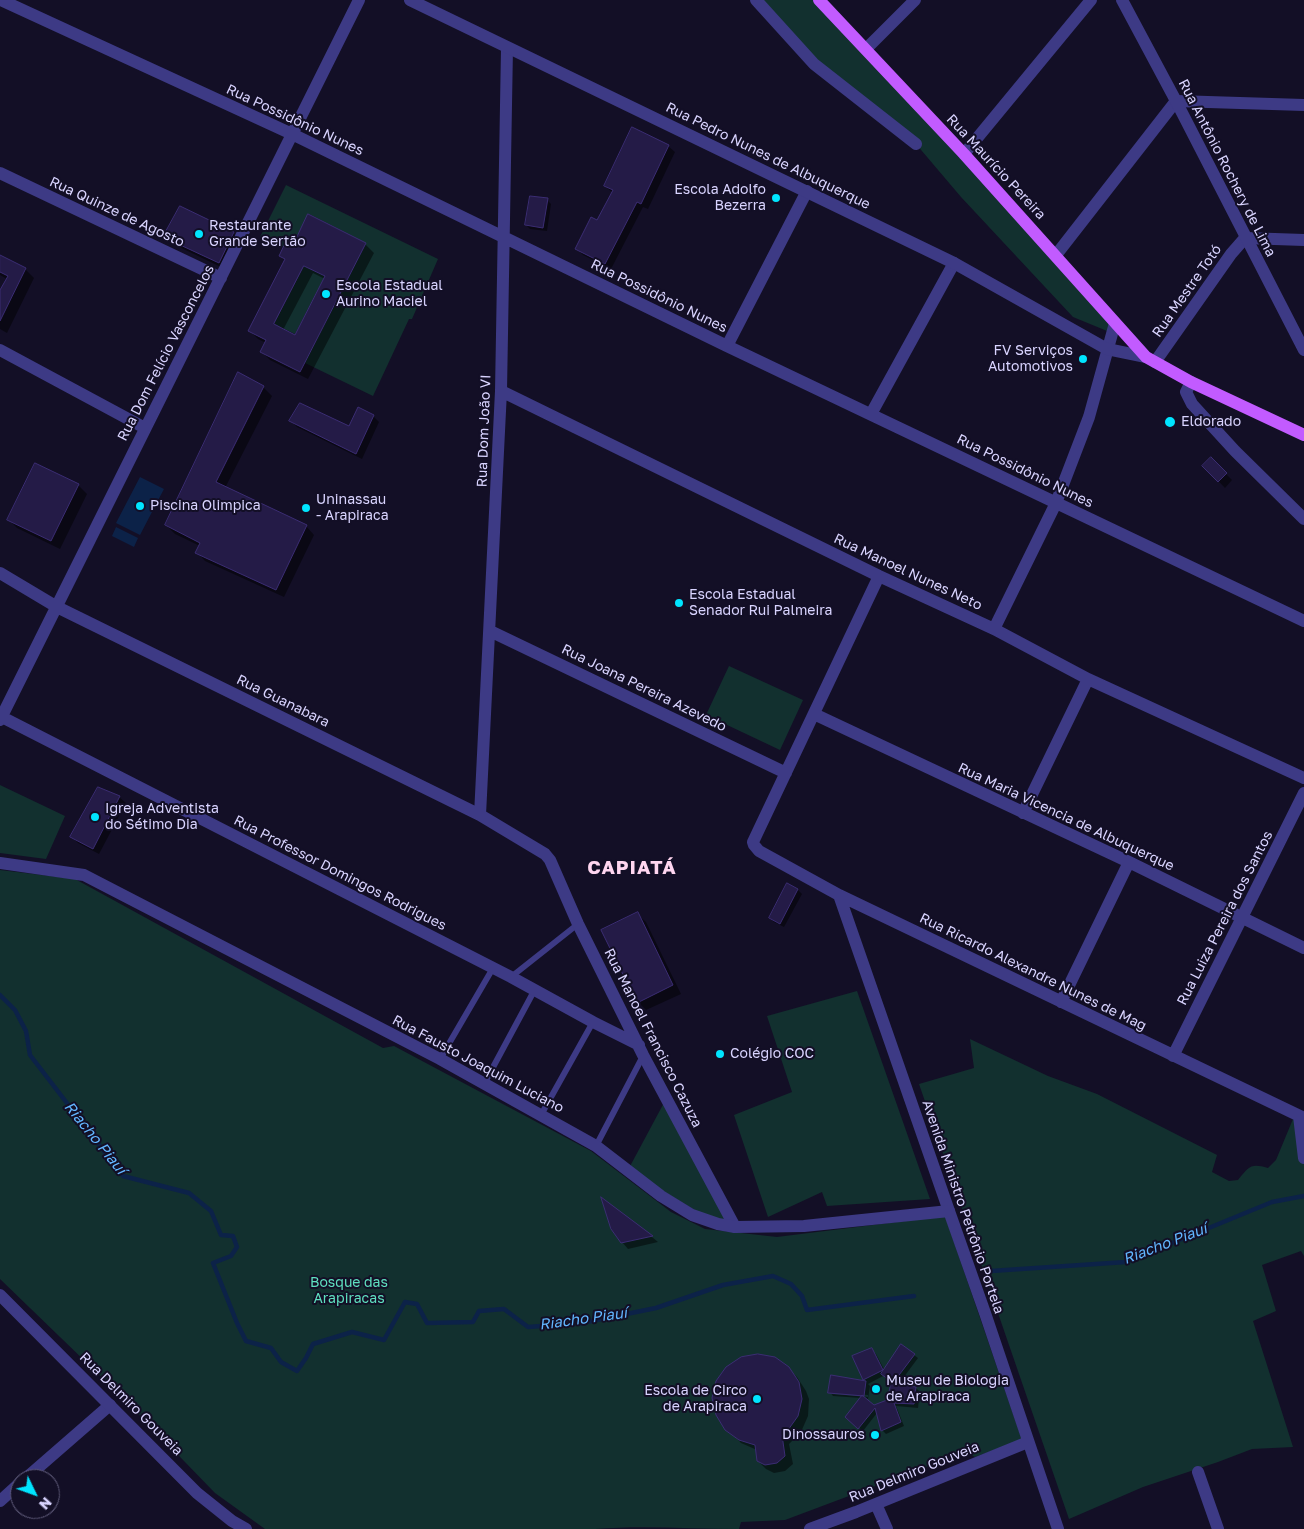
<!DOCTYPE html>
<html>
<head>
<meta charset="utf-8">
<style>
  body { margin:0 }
  #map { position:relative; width:1304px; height:1529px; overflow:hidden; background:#130f26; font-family:"Golos Text",sans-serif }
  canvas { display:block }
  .north { position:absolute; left:10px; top:1469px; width:50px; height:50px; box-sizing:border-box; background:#130f26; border:1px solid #625e7d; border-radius:50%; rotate:132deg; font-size:14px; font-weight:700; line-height:20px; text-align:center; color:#d9d4ff }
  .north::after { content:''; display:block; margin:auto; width:18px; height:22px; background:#00e5ff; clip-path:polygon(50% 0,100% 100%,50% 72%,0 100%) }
</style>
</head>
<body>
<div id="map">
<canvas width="1304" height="1529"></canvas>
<div class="north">N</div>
</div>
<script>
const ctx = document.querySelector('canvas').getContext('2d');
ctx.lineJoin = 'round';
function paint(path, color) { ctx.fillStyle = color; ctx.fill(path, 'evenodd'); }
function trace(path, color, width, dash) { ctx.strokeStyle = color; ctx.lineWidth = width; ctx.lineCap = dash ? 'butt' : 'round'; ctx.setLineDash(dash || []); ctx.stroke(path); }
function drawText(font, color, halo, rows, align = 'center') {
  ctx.font = font + ' "Golos Text",sans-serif'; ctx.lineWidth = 4; ctx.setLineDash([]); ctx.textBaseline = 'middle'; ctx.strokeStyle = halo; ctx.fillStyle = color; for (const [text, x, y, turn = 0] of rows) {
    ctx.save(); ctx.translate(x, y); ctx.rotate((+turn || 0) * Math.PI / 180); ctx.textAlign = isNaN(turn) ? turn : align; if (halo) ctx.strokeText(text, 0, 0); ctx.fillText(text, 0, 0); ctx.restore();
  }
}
const green = new Path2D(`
  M756,0H819L1115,323L1112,333L1073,317L961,197L916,144L814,64Z
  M286,185L438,259L412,319H409L373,396L305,363L366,243L309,214L295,240L288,237L283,247L260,237Z
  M304,266L325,276L295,334L274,324Z
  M729,666L803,700L780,750L706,715Z
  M0,785L65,816L46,859L0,853Z
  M0,870L75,879L383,1048L394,1046L591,1151L671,1212L705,1229L777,1237L945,1216L1022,1440L975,1457L966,1452L785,1520L741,1522L739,1529C691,1529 643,1525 595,1529H265L215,1493L120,1395L0,1279Z
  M857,991L930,1199L827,1206L822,1192L768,1217L734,1115L792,1092L767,1016Z
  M970,1039L1048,1076L1097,1094L1217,1155L1212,1172L1229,1181L1238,1180C1249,1166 1251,1163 1268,1168L1276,1160L1293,1119L1304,1125V1256L1301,1251L1262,1265L1276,1311L1253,1321L1293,1447L1252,1449L1218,1462L1143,1487L1069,1519L919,1084L974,1068Z
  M666,1099L735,1227L718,1224L628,1170Z`);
const water = new Path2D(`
  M140,477L164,489L140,535L116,523Z
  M116,527L138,538L134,547L112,536Z`);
const shadow = new Path2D(`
  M668,146L675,152L648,209L643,207L611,269L583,255L576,248L598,222L613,193L605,186Z
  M547,200L551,204L547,231L530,229L526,225Z
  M309,216L365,244L374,253L308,379L270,360L262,352L266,343L258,339L250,331L286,261L280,256L296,242ZM313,273L325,279L296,336L283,330Z
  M233,233L240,239L225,269L171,243L164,237Z
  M0,257L25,269L34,278L7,333L0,329V293L7,279L0,275Z
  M263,387L272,396L225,488L306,526L314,535L284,597L205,561L197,552L200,546L175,534L166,525Z
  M373,416L379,422L362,459L297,427L291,421L350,428Z
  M1211,459L1232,480L1225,488L1204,466Z
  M78,485L87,494L60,549L17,528L9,520Z
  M119,797L126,803L99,854L78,843L72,837Z
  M788,885L798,890L802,894L784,927L774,922L770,918Z
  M637,914L646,922L681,994L646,1010L638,1002Z
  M603,1201L652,1237L658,1242L628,1249L622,1242Z
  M872,1350L876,1354L885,1371L914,1355L918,1358L898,1385L885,1375L868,1384L870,1386L868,1399H864L874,1407L916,1388L920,1392L918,1408L896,1406L904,1426L886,1434L882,1430L877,1413L863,1431L846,1417L861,1398L833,1396L830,1392L865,1382L854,1356ZM832,1392L868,1395V1397L832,1394Z
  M788,1368L797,1377L806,1391L809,1399L808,1416L801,1432L789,1444L793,1464L785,1471L774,1473L766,1469L758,1461L757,1450L741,1443L721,1422Z`);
const stream = new Path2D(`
  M0,995L15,1010L26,1031L30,1055L123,1176L189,1193L211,1211L221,1235L233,1236L237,1247L231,1256L213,1263L237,1323L246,1341L271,1348L281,1362L297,1371L306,1358L313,1344L352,1332L384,1340L405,1302L417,1304L427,1323L473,1322L479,1311L504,1309L528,1327L582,1323L656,1308L723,1285L773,1276L791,1284L802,1296L807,1310L914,1296
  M991,1271L1126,1262L1272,1202L1304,1196`);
const building = new Path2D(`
  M632,127L669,145L641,204L637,202L605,264L575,249L591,217L597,220L613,190L604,186Z
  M530,196L548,198L543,228L525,225Z
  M180,206L234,232L219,263L163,237Z
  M308,214L366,243L300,372L260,352L266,340L248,331L285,259L279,256L288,237L295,240ZM304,266L325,276L295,335L274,324Z
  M0,255L26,268L0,321V290L8,276L0,272Z
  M238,372L264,386L216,482L307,525L276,590L195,553L200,543L165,525Z
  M300,403L349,426L358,407L374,415L356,454L289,421Z
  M1211,457L1227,473L1218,482L1202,466Z
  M35,463L79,484L51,541L7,520Z
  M98,787L120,796L93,849L70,837Z
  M787,883L798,889L780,924L769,918Z
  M638,912L673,985L637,1003L601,930Z
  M601,1197L653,1236L621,1243L611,1229Z
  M901,1344L915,1354L893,1383L881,1374Z
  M872,1348L883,1370L863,1380L852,1356Z
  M758,1354L775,1357L789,1367L799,1382L802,1399L798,1416L788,1430L782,1435L785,1456L777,1463L765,1465L757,1461L755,1445L739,1440L725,1430L716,1415L712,1398L716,1381L726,1367L741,1357Z
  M831,1375L866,1381L864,1396L828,1393Z
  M891,1384L916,1387L914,1404L894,1403L901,1422L881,1431L875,1408L858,1429L845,1417L862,1395L874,1405L887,1400Z`);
const service = new Path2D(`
  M511,977L578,924
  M440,1059L493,968
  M484,1084L534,991
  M541,1115L593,1022
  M596,1146L643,1056`);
const minor = new Path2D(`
  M1,0L292,134L727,346L1304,621
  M756,0L814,64L916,144
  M866,49L915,0
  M964,154L1091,0
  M0,173L221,278
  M1056,255L1176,101L1304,105
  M727,346L807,191
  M0,350L145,428
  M1155,362L1231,254L1245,238L1304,240
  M1191,382L1186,392L1192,404L1235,451L1304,519
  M501,391L879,576L994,629L1088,679L1304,778
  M871,414L954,263
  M0,573L57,607L480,815L545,854L550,860L578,924L643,1055L735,1227
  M879,576L753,842L754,845L759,851L839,895L1304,1118
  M994,629L1056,503L1089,417L1115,323
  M490,631L786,773
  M814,714L1129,862L1304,948
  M0,716L511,977L593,1022L639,1045
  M0,720L359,0
  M1023,813L1088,679
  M480,815L501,391L507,48
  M839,895L949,1211
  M1061,1002L1129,862
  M1173,1056L1304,793
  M1299,1116L1304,1158
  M1198,1472L1218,1529
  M25,1479L110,1405
  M0,1501L20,1483`);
const tertiary = new Path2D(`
  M410,0L954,263L1107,349L1146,357
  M1122,0L1176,101L1304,350
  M0,863L84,875L440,1059L596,1146L661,1196L692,1215L718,1224L735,1227L804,1226L949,1211L985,1313L1058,1529
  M0,1295L197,1493L232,1521L246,1529
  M876,1504L887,1529
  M810,1529L856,1512L1028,1442`);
const primary = new Path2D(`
  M819,0L964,154L1146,357L1191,382L1304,435`);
const markers = [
  [776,198,5,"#00e5ff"],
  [199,234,5,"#00e5ff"],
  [326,294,5,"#00e5ff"],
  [1083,359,5,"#00e5ff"],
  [1170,422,6,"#00e5ff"],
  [140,506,5,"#00e5ff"],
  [306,508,5,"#00e5ff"],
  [679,603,5,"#00e5ff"],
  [95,817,5,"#00e5ff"],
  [720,1054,5,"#00e5ff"],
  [876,1389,5,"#00e5ff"],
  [757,1399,5,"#00e5ff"],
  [875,1435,5,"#00e5ff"]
];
const streetNames = [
  ["Rua Possidônio Nunes",295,120,25],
  ["Rua Pedro Nunes de Albuquerque",768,156,26],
  ["Rua Maurício Pereira",996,167,47],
  ["Rua Antônio Rochery de Lima",1227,168,63],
  ["Rua Quinze de Agosto",117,212,25],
  ["Rua Mestre Totó",1187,291,-55],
  ["Rua Possidônio Nunes",659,296,26],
  ["Rua Dom Felício Vasconcelos",166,353,-63],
  ["Rua Dom João VI",484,431,-88],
  ["Rua Possidônio Nunes",1025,471,26],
  ["Rua Manoel Nunes Neto",908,572,25],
  ["Rua Joana Pereira Azevedo",644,688,26],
  ["Rua Guanabara",283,701,26],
  ["Rua Maria Vicencia de Albuquerque",1066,817,25],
  ["Rua Professor Domingos Rodrigues",340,873,27],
  ["Rua Luiza Pereira dos Santos",1225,918,-63],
  ["Rua Ricardo Alexandre Nunes de Mag",1033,972,26],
  ["Rua Manoel Francisco Cazuza",653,1038,63],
  ["Rua Fausto Joaquim Luciano",478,1064,28],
  ["Avenida Ministro Petrônio Portela",963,1207,71],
  ["Rua Delmiro Gouveia",131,1404,45],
  ["Rua Delmiro Gouveia",914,1472,-22]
];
const poiNames = [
  ["Escola Adolfo",766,190,"right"],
  ["Bezerra",766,206,"right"],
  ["Restaurante",209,226],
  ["Grande Sertão",209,242],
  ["Escola Estadual",336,286],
  ["Aurino Maciel",336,302],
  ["FV Serviços",1073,351,"right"],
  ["Automotivos",1073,367,"right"],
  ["Eldorado",1181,422],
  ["Uninassau",316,500],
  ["- Arapiraca",316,516],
  ["Piscina Olimpica",150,506],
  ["Escola Estadual",689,595],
  ["Senador Rui Palmeira",689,611],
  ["Igreja Adventista",105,809],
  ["do Sétimo Dia",105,825],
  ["Colégio COC",730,1054],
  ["Museu de Biologia",886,1381],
  ["de Arapiraca",886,1397],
  ["Escola de Circo",747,1391,"right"],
  ["de Arapiraca",747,1407,"right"],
  ["Dinossauros",865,1435,"right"]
];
const parkNames = [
  ["Bosque das",349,1283],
  ["Arapiracas",349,1299]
];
const waterNames = [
  ["Riacho Piauí",95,1138,51],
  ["Riacho Piauí",1165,1244,-21],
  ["Riacho Piauí",583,1319,-8]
];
const districtNames = [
  ["CAPIATÁ",632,868]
];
paint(green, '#12302f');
paint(water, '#0c2248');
paint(shadow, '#0007');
trace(stream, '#0c2248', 4.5);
paint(building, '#241b47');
trace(building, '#3b2d73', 1);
trace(service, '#3d3a85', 6);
trace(minor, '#3d3a85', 12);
trace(tertiary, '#3d3a85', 12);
trace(primary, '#c25bff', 12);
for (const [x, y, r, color] of markers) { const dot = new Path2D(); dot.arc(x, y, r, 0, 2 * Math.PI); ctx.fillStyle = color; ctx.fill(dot); trace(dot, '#130f26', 2); }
drawText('14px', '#d9d4ff', '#130f26', streetNames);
drawText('14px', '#d9d4ff', '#130f26', poiNames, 'left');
drawText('14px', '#5fe0c0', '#130f26', parkNames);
drawText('italic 15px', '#62b6ff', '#130f26', waterNames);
ctx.letterSpacing = '1px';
drawText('bold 19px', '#ffd6f0', '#130f26', districtNames);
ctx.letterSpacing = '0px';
</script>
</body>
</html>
